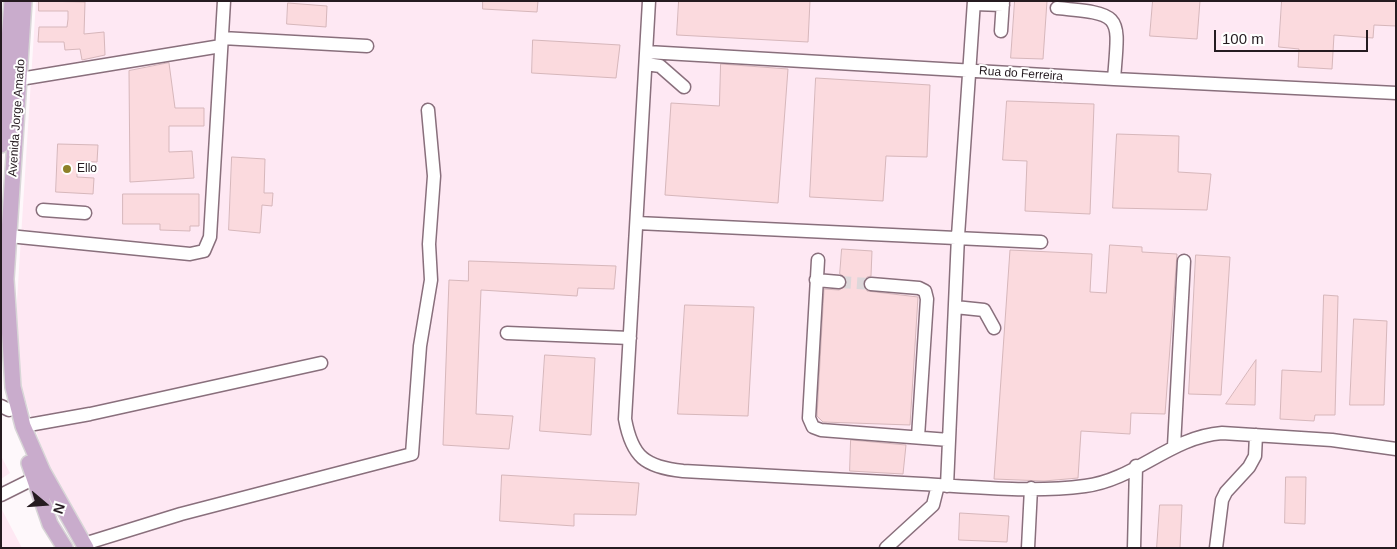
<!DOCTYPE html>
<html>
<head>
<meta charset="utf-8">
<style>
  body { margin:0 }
  #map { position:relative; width:1397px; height:549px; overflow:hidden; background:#fef8fb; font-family:Arial,sans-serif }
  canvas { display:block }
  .frame { position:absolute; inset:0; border:2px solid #251b20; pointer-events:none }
  .north { position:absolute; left:20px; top:479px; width:50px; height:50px; -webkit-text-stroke:4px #fff; paint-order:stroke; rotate:108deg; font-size:14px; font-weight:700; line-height:20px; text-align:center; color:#251b20 }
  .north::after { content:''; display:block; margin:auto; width:18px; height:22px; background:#251b20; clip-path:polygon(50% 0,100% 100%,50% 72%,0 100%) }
  .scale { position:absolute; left:1214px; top:30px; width:154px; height:22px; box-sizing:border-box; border:2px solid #251b20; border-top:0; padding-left:6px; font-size:15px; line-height:18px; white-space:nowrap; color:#251b20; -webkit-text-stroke:4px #fff; paint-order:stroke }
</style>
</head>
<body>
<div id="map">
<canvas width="1397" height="549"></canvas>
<div class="frame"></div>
<div class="north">N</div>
<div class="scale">100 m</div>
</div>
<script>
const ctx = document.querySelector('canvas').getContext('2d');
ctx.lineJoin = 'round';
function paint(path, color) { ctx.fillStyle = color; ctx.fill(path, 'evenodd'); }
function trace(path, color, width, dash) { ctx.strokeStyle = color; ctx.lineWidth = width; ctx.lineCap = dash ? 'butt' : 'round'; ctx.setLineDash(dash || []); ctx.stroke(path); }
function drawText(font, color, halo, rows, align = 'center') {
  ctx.font = font + ' Arial,sans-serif'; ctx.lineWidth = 4; ctx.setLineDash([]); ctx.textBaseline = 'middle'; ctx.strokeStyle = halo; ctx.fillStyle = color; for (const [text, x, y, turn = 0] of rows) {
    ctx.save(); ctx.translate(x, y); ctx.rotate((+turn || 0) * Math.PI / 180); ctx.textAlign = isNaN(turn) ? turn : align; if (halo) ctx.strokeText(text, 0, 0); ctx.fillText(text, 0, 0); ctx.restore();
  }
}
const built = new Path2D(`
  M36,1H1396V548H95L48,466L17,375L15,332Z
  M1,456L10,473L1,479Z
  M1,508L22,548H1Z`);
const building = new Path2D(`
  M39,1L85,2L84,34L104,32L105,55L82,60L80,49L65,50L64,42H38L39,27H67L68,19V11H39Z
  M483,1H538L537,12L483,9Z
  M679,1H810L808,42L677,35Z
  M1015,1H1047L1043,59L1011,58Z
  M1153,1H1200L1197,39L1150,36Z
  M1282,1H1396V26L1374,25L1373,38L1334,35L1332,69L1298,67L1299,49L1279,47Z
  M288,3L327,6L326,27L287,24Z
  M533,40L620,45L616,78L532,73Z
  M169,63L175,108H204V126H169V152L192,151L194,178L130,182L129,71Z
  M721,64L788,69L778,203L665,195L671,103L719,106Z
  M816,78L930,85L927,157L886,156L883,201L810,197Z
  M1007,101L1094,104L1090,214L1025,211L1027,161L1003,160Z
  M1117,134L1179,136L1178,172L1211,174L1207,210L1113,208Z
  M58,144L98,145L97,162L77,161V177L94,178L93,194L56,192Z
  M232,157L265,159L264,193H273L272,206L262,205L260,233L229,230Z
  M123,194H199V226H190V231L160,230V224H123Z
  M1110,245L1142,247V252L1177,254L1165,414L1131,413L1130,434L1081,431L1078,478L1044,481L994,479L1010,250L1092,254L1090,292L1106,293Z
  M842,249L872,251L871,276L867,277L863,283L867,291L918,297L910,425L823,422L817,416L824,289L839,290L846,286V278L840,274Z
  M1196,255L1230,257L1221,395L1189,394Z
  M469,261L616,266L614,289L578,288L577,296L481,290L476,414L513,416L509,449L443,445L449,280L468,281Z
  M1324,295L1338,296L1335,415H1315L1314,421L1280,419L1282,370L1321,372Z
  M685,305L754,307L748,416L678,414Z
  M1354,319L1387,321L1384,405H1350Z
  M545,355L595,358L591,435L540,431Z
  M1256,360L1255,405L1226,404Z
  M851,440L906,445L903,474L850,471Z
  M502,475L639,483L636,515L574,514V526L500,521Z
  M1286,477H1306L1305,524L1285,523Z
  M1160,505H1182L1180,548H1157Z
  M960,513L1009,516L1007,542L959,540Z`);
const minorTunnel = new Path2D(`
  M839,282L871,284`);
const minor = new Path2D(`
  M649,1L625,419C632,457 645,467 683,471C762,476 842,480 922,484C975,487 1032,493 1085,486C1135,480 1170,437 1222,433L1332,440L1396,449
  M974,4L1003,5
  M1057,8C1124,14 1119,15 1114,79
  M1001,31L1003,1
  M222,38L367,46
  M647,52L1114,79L1396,93
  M646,64L660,66L684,87
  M20,79L221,46
  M43,210L85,213
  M637,223L1041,242
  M9,236L190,254L204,251L210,237L224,1
  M818,260L809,418L813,427L821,430L949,440
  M816,280L839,282
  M871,284L919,288L925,291L927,299L918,437
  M955,307L984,310L994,328
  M507,333L630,338
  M1,406L9,410
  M23,426L90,414L321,363
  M1174,446L1184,261
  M947,486L958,236L974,1
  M1,495L35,478
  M84,544L181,514L412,454L420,346L431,280L429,244L434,176L428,110
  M886,548L933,505L938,485
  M1028,548L1031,488
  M1134,548L1136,466
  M1216,548L1222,500L1226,492L1249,467L1255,456L1256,435`);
const major = new Path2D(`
  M24,1L6,279L13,387L23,426L43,472L86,548
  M1,145L12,1
  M29,463L50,524L65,548`);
const markers = [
  [67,169,5,"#8d8129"]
];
const streetNames = [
  ["Rua do Ferreira",1021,74,4],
  ["Avenida Jorge Amado",17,118,-86]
];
const poiNames = [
  ["Ello",77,169]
];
paint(built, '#fee8f3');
paint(building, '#fbdade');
trace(building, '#d7b7bb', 1);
trace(minorTunnel, '#ddd7da', 12, [12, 6]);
trace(minor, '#896f7c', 15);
trace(major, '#d8d6d7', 18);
trace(minor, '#fff', 12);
trace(major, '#c9accc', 15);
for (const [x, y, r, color] of markers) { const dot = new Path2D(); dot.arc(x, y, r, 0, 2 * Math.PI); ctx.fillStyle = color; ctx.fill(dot); trace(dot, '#fff', 2); }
drawText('12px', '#251b20', '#fff', streetNames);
drawText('12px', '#251b20', '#fff', poiNames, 'left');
</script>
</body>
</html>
